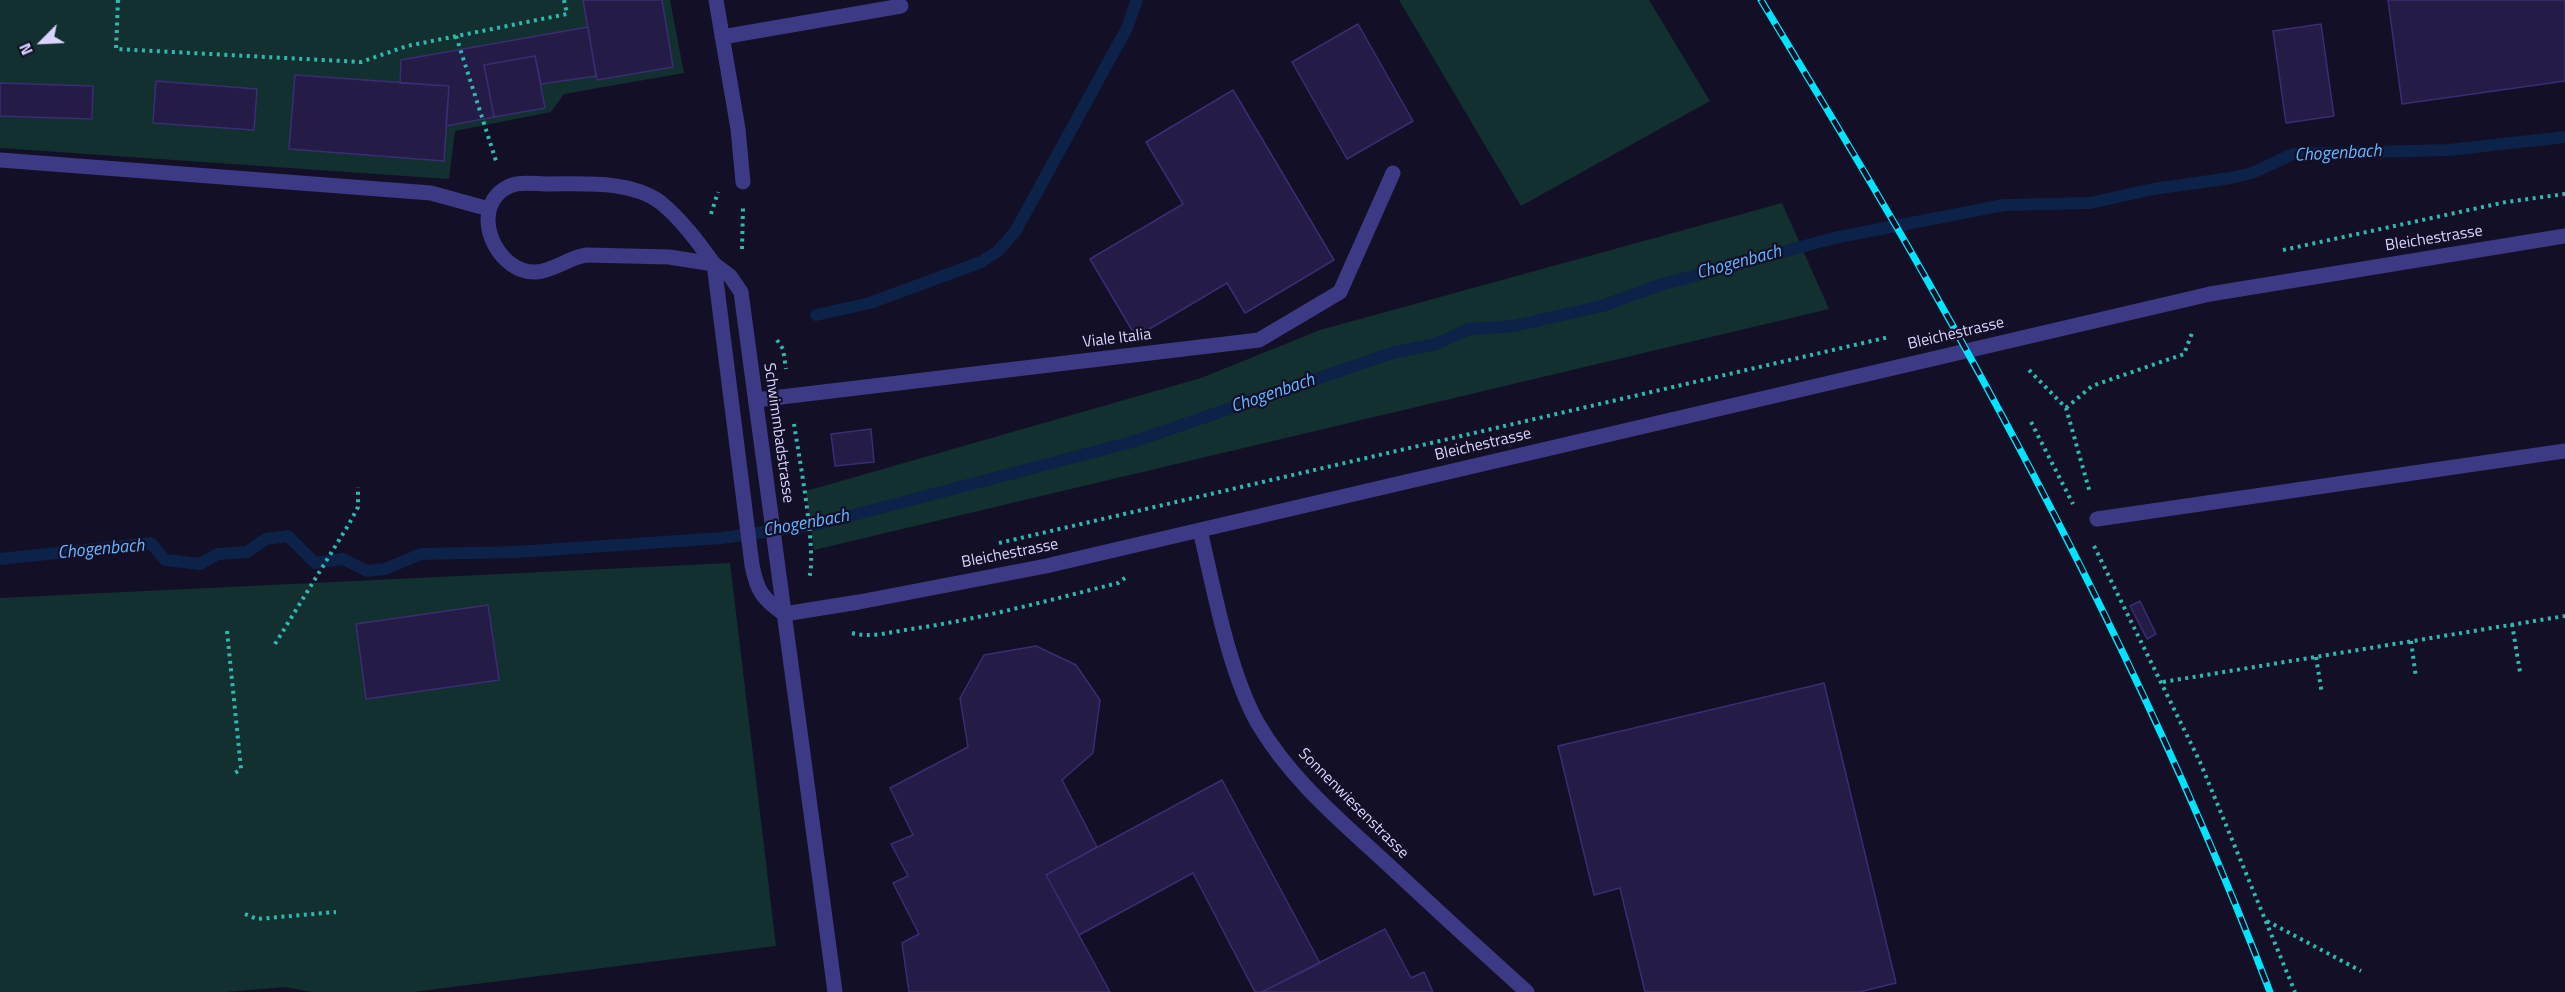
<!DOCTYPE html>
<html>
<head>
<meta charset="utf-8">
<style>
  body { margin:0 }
  #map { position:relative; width:2565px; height:992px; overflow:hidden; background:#130f26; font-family:"Titillium Web",sans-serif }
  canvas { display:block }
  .north { position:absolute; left:12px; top:12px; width:60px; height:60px; -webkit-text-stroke:4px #130f26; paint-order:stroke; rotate:246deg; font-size:16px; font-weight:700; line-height:24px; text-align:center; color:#d9d4ff }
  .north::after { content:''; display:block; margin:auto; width:21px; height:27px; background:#d9d4ff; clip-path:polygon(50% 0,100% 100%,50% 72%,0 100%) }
</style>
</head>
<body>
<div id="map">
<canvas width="2565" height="992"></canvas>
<div class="north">N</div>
</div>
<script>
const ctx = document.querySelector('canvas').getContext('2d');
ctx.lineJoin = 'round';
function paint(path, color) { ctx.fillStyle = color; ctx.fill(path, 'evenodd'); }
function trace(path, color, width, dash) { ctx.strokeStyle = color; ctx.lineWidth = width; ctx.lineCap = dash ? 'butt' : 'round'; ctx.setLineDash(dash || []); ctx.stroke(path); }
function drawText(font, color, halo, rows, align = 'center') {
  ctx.font = font + ' "Titillium Web",sans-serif'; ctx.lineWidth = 4.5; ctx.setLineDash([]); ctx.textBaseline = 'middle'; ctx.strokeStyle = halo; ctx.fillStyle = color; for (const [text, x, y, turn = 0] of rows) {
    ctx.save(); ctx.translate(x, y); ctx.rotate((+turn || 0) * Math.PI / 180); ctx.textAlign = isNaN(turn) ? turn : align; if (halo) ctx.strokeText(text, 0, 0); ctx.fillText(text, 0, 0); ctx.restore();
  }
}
const green = new Path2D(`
  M0,0H670L684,73L564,94L551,112L455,131L449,179L0,148Z
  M1399,0H1649L1710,101L1521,206Z
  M1782,203L1829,309L814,550L806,491L1201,378L1320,330Z
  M730,563L776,946L413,992H311L285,987L226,992H0V598Z`);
const stream = new Path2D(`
  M816,315L870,303L981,262L998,251L1015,232L1127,28L1137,0
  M0,559L151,543L165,560L200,564L218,554L247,552L266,539L288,536L315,563L343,559L367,571L385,569L421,554L516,552L722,538L819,524L1132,442L1392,353L1436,344L1469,329L1514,326L1602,306L1660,285L1834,238L2004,205L2090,203L2153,189L2231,178L2252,173L2293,154L2449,150L2565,137`);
const building = new Path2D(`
  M583,0H662L673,67L597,80Z
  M2388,0H2565V81L2402,104Z
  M1358,24L1413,121L1347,159L1292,62Z
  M2321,24L2334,116L2286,123L2273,31Z
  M588,27L596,76L541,84L535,56L484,65L494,117L446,126L449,86L400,83L401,60Z
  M535,56L545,108L494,117L484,65Z
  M295,75L449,86L444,161L289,149Z
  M156,81L257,89L254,130L153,123Z
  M0,83L93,86L92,119L0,116Z
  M1233,90L1334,260L1245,313L1227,283L1136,337L1090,259L1183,204L1146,142Z
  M871,429L874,462L835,466L831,434Z
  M2140,601L2156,634L2147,639L2130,606Z
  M488,605L499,680L366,699L356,624Z
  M1036,646L1076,665L1100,700L1093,753L1062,780L1097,847L1046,875L1110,992H909L902,943L919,934L893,883L908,876L891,844L913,835L890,788L968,747L960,698L984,655Z
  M1824,683L1896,983L1859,992H1645L1620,888L1594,895L1558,746Z
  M1222,780L1320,963L1262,992H1255L1193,873L1079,935L1046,875Z
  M1385,929L1411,978L1424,972L1433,992H1262Z`);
const path = new Path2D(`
  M118,0L116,49L361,62L407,46L567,14L564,0
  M456,36L496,161
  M711,214L718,192
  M742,249L743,208
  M2283,250L2506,202L2565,194
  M777,340L783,349L786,369
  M2029,370L2066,408L2090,493
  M2066,408L2092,386L2184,354L2192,333
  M2031,422L2073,504
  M794,424C798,451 819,562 808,580
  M999,543L1889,337
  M2094,546L2200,762L2295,992
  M2512,624L2520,672
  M227,631L241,769L235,773
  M852,633C871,638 891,632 911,629C981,619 1050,600 1118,583L1125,578
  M2411,641L2416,678
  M275,644L349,524L358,507V487
  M2316,657L2322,694
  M2163,682L2565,616
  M245,914L257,919L336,912
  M2267,921L2361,971`);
const service = new Path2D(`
  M716,0L738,129L743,182
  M722,37L901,6
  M0,160L431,193L489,209
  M714,264L669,257L587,255C569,257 554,271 536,272C501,274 473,222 497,195C501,190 510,185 516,184C526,182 538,184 548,184C583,184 630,180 660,202C681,219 698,242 714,264L752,565C757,591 762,598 784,614
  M2097,519L2565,451`);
const minor = new Path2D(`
  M714,264L730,276L741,292L835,992
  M756,400L1259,340L1340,292L1393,173
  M1200,530C1214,589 1228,669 1257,722C1288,776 1337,818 1382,859C1430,904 1478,948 1527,992
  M784,614L859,602L1046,566L2210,294L2565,236`);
const rail = new Path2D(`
  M1761,0C1817,93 1874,186 1927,280C2057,509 2176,746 2270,992`);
const streetNames = [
  ["Bleichestrasse",2434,239,-9],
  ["Bleichestrasse",1956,334,-13],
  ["Viale Italia",1117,339,-7],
  ["Schwimmbadstrasse",778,433,82],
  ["Bleichestrasse",1483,445,-13],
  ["Bleichestrasse",1010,554,-11],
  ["Sonnenwiesenstrasse",1353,804,45]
];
const waterNames = [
  ["Chogenbach",2338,154,-3],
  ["Chogenbach",1739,263,-15],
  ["Chogenbach",1273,394,-19],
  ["Chogenbach",806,524,-10],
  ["Chogenbach",101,550,-5]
];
paint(green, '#12302f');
trace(stream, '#0c2248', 12);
paint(building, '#241b47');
trace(building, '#3b2d73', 1.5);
trace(path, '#2fb8b0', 4, [3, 4.5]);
trace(service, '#3d3a85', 15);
trace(minor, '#3d3a85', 15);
trace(rail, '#00e5ff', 7);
trace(rail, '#130f26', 4.5, [14]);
drawText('16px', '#d9d4ff', '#130f26', streetNames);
drawText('italic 18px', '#62b6ff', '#130f26', waterNames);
</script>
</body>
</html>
